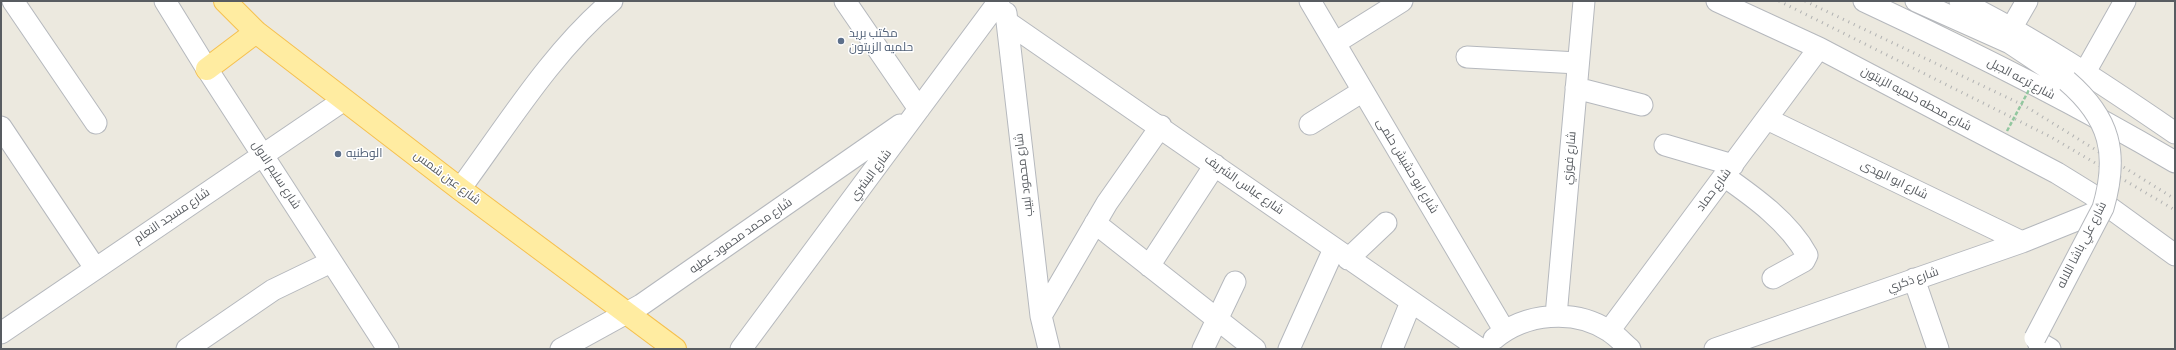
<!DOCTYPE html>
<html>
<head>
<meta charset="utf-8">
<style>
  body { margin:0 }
  #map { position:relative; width:2176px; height:350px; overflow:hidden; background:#ece9df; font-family:Manrope,sans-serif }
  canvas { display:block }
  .frame { position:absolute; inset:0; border:2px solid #585c61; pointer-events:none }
</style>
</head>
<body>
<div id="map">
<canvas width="2176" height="350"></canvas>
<div class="frame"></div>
</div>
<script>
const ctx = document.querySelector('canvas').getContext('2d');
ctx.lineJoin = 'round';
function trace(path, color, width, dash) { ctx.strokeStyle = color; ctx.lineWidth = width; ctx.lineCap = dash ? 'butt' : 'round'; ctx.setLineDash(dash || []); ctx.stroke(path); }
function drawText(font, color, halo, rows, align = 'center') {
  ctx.font = font + ' Manrope,Cairo,sans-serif'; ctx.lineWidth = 3; ctx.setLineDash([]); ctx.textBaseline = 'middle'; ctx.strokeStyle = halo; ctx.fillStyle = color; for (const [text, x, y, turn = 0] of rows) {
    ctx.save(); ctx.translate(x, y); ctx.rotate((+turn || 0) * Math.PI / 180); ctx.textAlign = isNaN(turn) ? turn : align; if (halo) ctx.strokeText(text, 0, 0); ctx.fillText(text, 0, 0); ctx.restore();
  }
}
const minor = new Path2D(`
  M13,1L96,123
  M165,1L207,69L388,349
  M845,1L919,109
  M1310,1L1504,330
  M1717,1L1819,48L2057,173L2091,194L2175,255
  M1864,1C1969,50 2075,103 2175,162
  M1916,1L2010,43L2067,81
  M1960,1C2036,39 2105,85 2175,133
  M1006,13L1041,316L1049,349
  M1007,22L1480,349
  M2012,27L2027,1
  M1335,43L1402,1
  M1467,57L1578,63
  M2085,72L2125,1
  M1576,88L1642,105
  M1767,119L2022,242
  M1310,124L1363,91
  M1,127L95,268
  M1665,145L1733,165
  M1724,176C1754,197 1789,222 1807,255L1804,261L1773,278
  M460,189C508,124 551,53 612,1
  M1095,223L1255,349
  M1348,259L1386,223
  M1149,266L1215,165
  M1914,279L1938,349
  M1041,316L1107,203L1161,126
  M1556,316L1584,1
  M1609,331L1819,48
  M1,333L344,100
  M1494,339C1525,313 1574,308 1609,331C1617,336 1623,343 1630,349
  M2038,342L2050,349
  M187,349L273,290L331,262
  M561,349L641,305L900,125
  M741,349L999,1
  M1203,349L1235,282
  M1289,349L1334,249
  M1392,349L1411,302
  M1715,349L2022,242L2109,207`);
const major = new Path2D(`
  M225,1L256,32L460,189L675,349
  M207,69L256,32`);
const rail = new Path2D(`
  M1779,1L2051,137L2175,210
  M1805,1L2025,106L2175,199`);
const pathBridge = new Path2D(`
  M2007,131L2030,88`);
const minorBridge = new Path2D(`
  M2035,338L2103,208C2119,154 2110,118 2067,81`);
const markers = [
  [841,41,4,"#5c6f8a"],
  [338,154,4,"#5c6f8a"]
];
const serviceNames = [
  ["مكتب بريد",849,34],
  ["حلميه الزيتون",849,48],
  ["الوطنيه",346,154]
];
const streetNames = [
  ["شارع ترعه الجبل",2021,79,28],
  ["شارع محطه حلميه الزيتون",1916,99,28],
  ["شارع فوزي",1570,158,-85],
  ["شارع ابو حشيش حلمى",1407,166,59],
  ["شارع سليم الاول",276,175,57],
  ["شارع البشري",871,175,-53],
  ["شارع محمود لبيب",1024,175,-97],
  ["شارع عين شمس",447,178,37],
  ["شارع ابو الهدى",1894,180,26],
  ["شارع عباس الشريف",1244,185,35],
  ["شارع حماد",1714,190,-54],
  ["شارع مسجد النعام",172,216,-34],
  ["شارع محمد محمود عطيه",741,236,-35],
  ["شارع علي باشا اللاله",2082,245,-63],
  ["شارع ذكري",1913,280,-19]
];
trace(minor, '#b5b8bd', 23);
trace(major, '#f6c04e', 24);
trace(minor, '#fff', 21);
trace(major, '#ffeca1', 22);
trace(rail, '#b1b2b2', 3, [1, 5]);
trace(minorBridge, '#b5b8bd', 23, []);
trace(pathBridge, '#92c79f', 2.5, [4, 2]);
trace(minorBridge, '#fff', 21);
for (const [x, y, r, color] of markers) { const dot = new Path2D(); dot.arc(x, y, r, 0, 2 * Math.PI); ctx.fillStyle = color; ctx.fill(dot); trace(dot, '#fff', 1.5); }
drawText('12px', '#4e5e75', '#fff', serviceNames, 'left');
drawText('12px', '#585c61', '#fff', streetNames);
</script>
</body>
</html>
